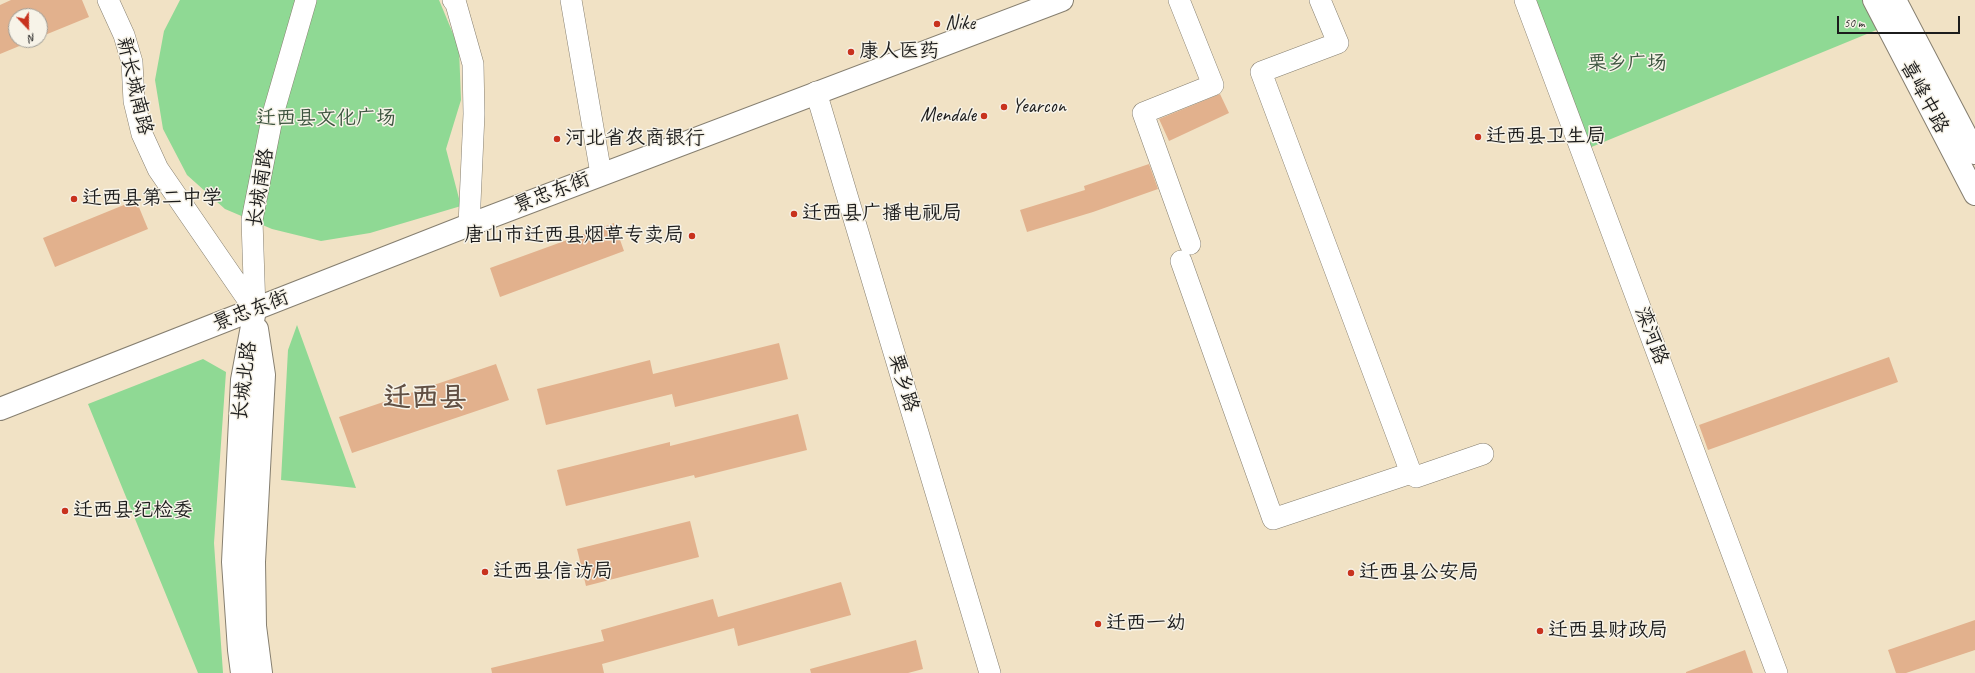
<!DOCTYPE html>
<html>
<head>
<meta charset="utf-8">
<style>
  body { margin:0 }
  #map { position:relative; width:1975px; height:673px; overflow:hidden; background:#f1e2c5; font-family:Caveat,sans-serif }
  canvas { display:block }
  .north { position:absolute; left:8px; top:8px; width:40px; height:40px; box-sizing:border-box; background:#f7f3e8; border:1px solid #9f9d96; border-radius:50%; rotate:158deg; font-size:11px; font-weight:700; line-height:16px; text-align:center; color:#1c1c1c }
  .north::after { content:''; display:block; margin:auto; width:14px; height:18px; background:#c8321e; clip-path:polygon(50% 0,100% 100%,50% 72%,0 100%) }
  .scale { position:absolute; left:1837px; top:16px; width:123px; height:18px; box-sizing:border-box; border:2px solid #1c1c1c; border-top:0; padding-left:5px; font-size:12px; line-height:14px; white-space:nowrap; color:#1c1c1c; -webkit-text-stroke:3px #f7f3e8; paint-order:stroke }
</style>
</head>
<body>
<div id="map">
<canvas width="1975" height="673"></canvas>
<div class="north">N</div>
<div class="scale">50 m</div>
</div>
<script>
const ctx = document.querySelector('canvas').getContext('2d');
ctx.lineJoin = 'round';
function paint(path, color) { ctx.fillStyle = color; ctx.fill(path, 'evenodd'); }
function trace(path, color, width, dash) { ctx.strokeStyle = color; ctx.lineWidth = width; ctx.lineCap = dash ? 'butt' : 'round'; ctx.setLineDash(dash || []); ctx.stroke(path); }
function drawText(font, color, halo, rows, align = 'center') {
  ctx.font = font + ' Caveat,"LXGW WenKai TC",sans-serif'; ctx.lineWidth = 3; ctx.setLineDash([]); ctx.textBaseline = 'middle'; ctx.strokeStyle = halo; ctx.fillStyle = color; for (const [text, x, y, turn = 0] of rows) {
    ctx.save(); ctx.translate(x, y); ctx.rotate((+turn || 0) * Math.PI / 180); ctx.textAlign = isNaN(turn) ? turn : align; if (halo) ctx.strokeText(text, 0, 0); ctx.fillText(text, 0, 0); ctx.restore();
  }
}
const green = new Path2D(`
  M180,0H439L459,48L461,100L446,149L461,206L370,233L321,241L272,229L225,209L187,175L163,129L155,80L164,31Z
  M1534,0H1865L1879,29L1589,148Z
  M297,325L356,488L281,480L288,350Z
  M203,359L226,372L214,543L223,673H198L88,404Z`);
const building = new Path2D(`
  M11,0H82L89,17L40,37V16H16V40H34L0,54V5Z
  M1220,94L1229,113L1169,141L1159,119Z
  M1149,164L1158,189L1093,212L1027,232L1020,210L1085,190L1084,186Z
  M136,200L148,229L55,267L43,238Z
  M614,223L624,251L500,297L490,268Z
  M779,343L788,379L675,407L672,394L546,425L537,389L650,360L653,374Z
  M1889,357L1898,382L1708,450L1699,425Z
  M496,364L509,400L352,453L339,417Z
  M798,414L807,450L695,478L694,475L566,506L557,470L670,442V446Z
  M690,521L699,557L586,586L577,549Z
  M841,582L851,615L738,646L734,628L602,664L604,673H492L491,668L604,641L601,630L713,599L718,617Z
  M1975,620V650L1906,673H1896L1888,650Z
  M916,640L923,669L908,673H811L810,669Z
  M1745,650L1753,673H1686V672Z`);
const minor = new Path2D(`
  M108,0L124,35L132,62L134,101L142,134L158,169L255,310
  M453,0L456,4L473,64L474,114L469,225
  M571,0L601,174
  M1179,0L1213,85L1143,113L1190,244
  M1525,0L1777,673
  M816,92L990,673
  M1181,261L1273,519L1411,473L1261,72L1338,43L1320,0
  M255,310L252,220L273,114L306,0
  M1411,473L1416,477L1483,454`);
const major = new Path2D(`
  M1874,0L1975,194
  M1895,0L1975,153
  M257,329L264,375L254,562L255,626L261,673
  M0,409L469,225L1062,0
  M242,673L239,650L233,562L242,380L255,310`);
const markers = [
  [937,24,4,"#c8321e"],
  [851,52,4,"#c8321e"],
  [1004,107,4,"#c8321e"],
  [984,116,4,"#c8321e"],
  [1478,137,4,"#c8321e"],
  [557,139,4,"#c8321e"],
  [74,199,4,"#c8321e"],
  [794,214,4,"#c8321e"],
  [692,236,4,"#c8321e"],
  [65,511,4,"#c8321e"],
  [485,572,4,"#c8321e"],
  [1351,573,4,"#c8321e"],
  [1098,624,4,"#c8321e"],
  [1540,631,4,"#c8321e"]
];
const poiNames = [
  ["Nike",945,24],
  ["康人医药",859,52],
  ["Yearcon",1012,107],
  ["Mendale",976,116,"right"],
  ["迁西县卫生局",1486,137],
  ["河北省农商银行",565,139],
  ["迁西县第二中学",82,199],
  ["迁西县广播电视局",802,214],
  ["唐山市迁西县烟草专卖局",684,236,"right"],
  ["迁西县纪检委",73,511],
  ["迁西县信访局",493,572],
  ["迁西县公安局",1359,573],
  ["迁西一幼",1106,624],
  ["迁西县财政局",1548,631]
];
const parkNames = [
  ["栗乡广场",1627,64],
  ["迁西县文化广场",326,119]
];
const streetNames = [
  ["新长城南路",134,86,77],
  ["喜峰中路",1924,97,62],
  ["长城南路",261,188,-81],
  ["景忠东街",552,193,-21],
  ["景忠东街",251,311,-21],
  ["滦河路",1651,336,69],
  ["长城北路",245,381,-83],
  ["栗乡路",903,383,73]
];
const townNames = [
  ["迁西县",425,399]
];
paint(green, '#8fd994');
paint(building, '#e2b18d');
trace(minor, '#867f70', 22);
trace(major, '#867f70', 24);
trace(minor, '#fff', 21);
trace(major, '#fff', 22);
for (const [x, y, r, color] of markers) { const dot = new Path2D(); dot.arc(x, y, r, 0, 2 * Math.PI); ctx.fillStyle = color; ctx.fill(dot); trace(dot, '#f7f3e8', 1.5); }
drawText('20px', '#1c1c1c', '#f7f3e8', poiNames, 'left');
drawText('20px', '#3e5540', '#f7f3e8', parkNames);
drawText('20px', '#1c1c1c', '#f7f3e8', streetNames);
drawText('bold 28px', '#615044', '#f7f3e8', townNames);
</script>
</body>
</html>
